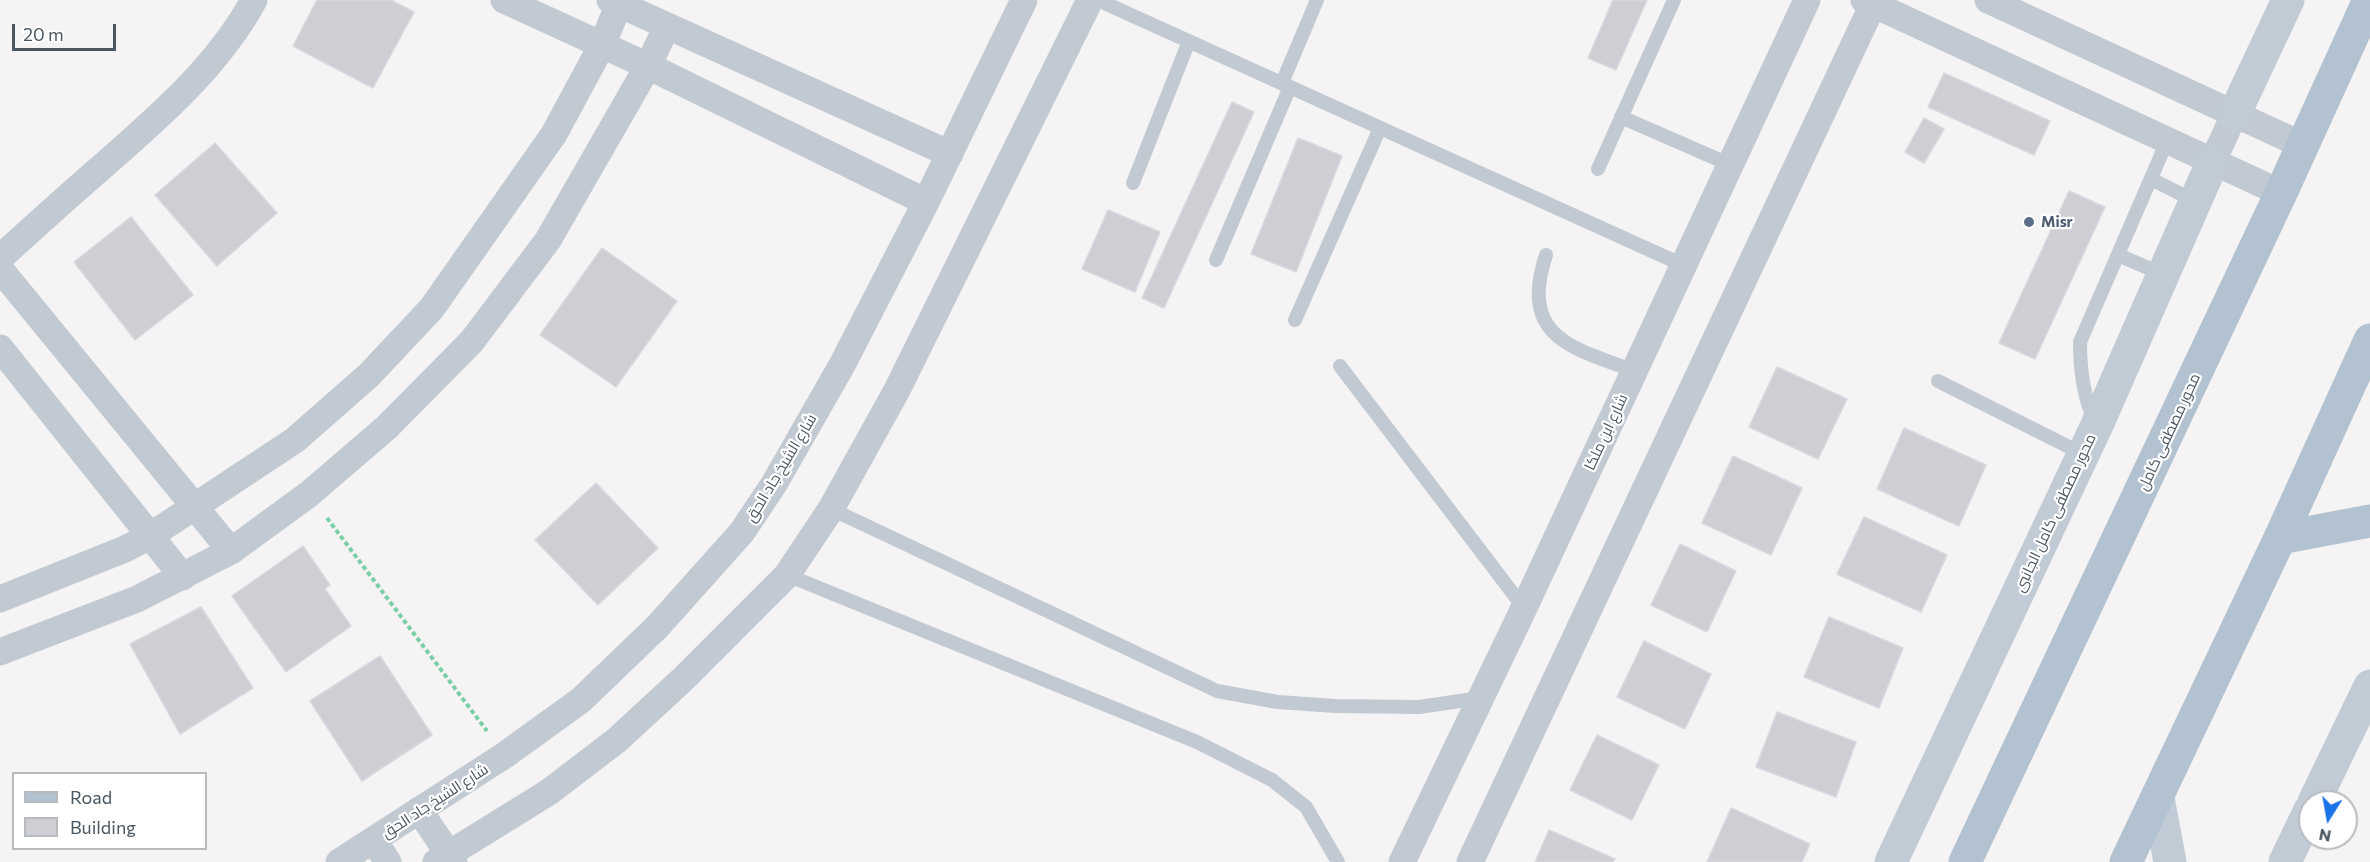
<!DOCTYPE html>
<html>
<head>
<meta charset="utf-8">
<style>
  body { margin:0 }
  #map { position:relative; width:2370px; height:862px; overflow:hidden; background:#f5f3f3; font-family:Commissioner,sans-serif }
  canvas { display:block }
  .legend { position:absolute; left:12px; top:772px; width:195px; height:78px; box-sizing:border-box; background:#fff; border:2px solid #b7bbc0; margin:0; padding:8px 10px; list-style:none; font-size:18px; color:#4a5661 }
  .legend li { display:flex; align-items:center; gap:12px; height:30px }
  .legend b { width:30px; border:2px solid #b7bbc0 }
  .north { position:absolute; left:2298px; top:790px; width:60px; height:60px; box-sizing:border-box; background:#fff; border:2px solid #b7bbc0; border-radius:50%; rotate:191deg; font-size:16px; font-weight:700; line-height:24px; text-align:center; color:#4a5661 }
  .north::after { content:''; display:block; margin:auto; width:21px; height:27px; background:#1a73e8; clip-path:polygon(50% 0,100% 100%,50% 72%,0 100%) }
  .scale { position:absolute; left:12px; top:24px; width:104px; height:27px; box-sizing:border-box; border:3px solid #4a5661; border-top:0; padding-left:8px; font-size:18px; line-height:21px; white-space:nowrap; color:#4a5661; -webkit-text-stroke:4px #fff; paint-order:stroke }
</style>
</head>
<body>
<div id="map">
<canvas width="2370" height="862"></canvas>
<ul class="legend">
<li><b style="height:8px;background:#b3c2d1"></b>Road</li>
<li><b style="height:16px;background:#cdcfd5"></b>Building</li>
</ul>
<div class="north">N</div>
<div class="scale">20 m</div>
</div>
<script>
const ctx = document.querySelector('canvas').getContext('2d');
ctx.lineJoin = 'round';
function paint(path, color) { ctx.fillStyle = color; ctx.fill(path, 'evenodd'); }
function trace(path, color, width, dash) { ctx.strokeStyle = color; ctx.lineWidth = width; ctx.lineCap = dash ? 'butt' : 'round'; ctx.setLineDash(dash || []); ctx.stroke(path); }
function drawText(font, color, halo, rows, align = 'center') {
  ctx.font = font + ' Commissioner,Cairo,sans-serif'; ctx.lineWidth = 4.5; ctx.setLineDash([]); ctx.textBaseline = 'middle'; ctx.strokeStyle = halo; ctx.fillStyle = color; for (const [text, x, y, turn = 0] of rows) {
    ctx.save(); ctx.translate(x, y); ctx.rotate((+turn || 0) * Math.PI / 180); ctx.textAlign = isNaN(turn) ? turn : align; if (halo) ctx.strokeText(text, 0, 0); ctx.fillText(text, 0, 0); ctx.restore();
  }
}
const building = new Path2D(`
  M317,0H391L414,12L373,88L293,46Z
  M1613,0H1647L1616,70L1588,58Z
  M1944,73L2050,121L2034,155L1928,107Z
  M1232,102L1254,112L1164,308L1142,298Z
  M1924,118L1944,129L1924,163L1905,152Z
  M1298,138L1342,156L1296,272L1251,254Z
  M215,143L277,213L217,266L155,195Z
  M2069,191L2105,207L2035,359L1999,343Z
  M1108,210L1160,232L1135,292L1082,269Z
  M131,217L193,295L135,340L74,262Z
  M602,248L677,301L616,387L540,335Z
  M1777,367L1847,399L1818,459L1749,427Z
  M1904,428L1986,465L1959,526L1877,489Z
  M1733,456L1802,488L1771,555L1702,523Z
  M596,483L658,548L598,605L535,540Z
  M1864,517L1947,555L1921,612L1837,574Z
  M1680,544L1736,571L1707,632L1651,605Z
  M303,546L330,585L325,589L351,626L286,672L232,596Z
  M201,607L253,688L180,734L130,644Z
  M1829,617L1903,648L1879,708L1804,677Z
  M1644,641L1711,674L1685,729L1617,697Z
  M380,656L432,735L362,781L310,701Z
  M1777,712L1856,742L1836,797L1756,767Z
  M1597,735L1659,765L1632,820L1570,790Z
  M1731,808L1810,844L1802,862H1707Z
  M1549,830L1615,859L1613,862H1535Z`);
const path = new Path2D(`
  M327,518L487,731`);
const lane = new Path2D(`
  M1098,0L1683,265
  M1282,83L1317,0
  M1621,117L1731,165
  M1598,169L1674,0
  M2151,179L2195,201
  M1133,183L1189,41
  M1546,255C1519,337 1571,348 1635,371
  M2118,255L2162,274
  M1216,260L1290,87
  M1295,320L1380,128
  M1340,366L1524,608
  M1938,381L2083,454
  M2094,420C2083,395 2080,370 2080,342L2168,139
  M831,509L1217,691L1278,702L1335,706L1419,707L1480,698
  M787,575L1197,742L1272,780L1306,807L1338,862`);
const street = new Path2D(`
  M504,0L648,66L926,202
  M610,0L950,154
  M1864,0L2281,193
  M1988,0L2302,145
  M2213,161L2234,115
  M0,258C34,227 68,196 103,166C159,117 218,66 254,0
  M0,269L231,551
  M0,348L183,577
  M0,599L125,549L150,536L295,440L369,375L432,308L554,134L602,45L619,4
  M0,652L137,599L231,551L309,494L387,427L472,341L548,240L648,66L667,26
  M419,810L454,862
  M374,841L388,862
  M339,862L505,755L581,700L657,627L742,532L774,484L842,365L926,202L1024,0
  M436,862L549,792L617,740L682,680L787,575L831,509L897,390L1090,0
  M1402,862L1524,608L1807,0
  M1470,862L1875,0`);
const secondary = new Path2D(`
  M2234,115L2288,0
  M2158,798L2170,862
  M2314,802L2370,686
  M1891,862L2097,425L2213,161
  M2285,862L2310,810`);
const primary = new Path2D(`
  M2280,538L2370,521
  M1965,862L2281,193L2369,0
  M2126,862L2280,538L2370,340`);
const markers = [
  [2029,222,6,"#5c6f8a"]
];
const serviceNames = [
  ["Misr",2041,222]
];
const streetNames = [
  ["شارع ابن ملكا",1606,432,-65],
  ["محور مصطفى كامل",2169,432,-65],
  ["شارع الشيخ جاد الحق",781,468,-59],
  ["محور مصطفى كامل الجانبى",2055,513,-65],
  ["شارع الشيخ جاد الحق",435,801,-33]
];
paint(building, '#cdcfd5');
trace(building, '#d7d9de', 1.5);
trace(path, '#7ad0a6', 4, [4.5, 3]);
trace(lane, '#c1cad2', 14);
trace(street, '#c1cad2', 27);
trace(secondary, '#c1cbd6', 33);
trace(primary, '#b3c2d1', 33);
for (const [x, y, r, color] of markers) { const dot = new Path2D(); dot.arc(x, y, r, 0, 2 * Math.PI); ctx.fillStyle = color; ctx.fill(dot); trace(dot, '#fff', 2); }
drawText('bold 15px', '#4e5e75', '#fff', serviceNames, 'left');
drawText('15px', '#4a5661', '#fff', streetNames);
</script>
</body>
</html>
